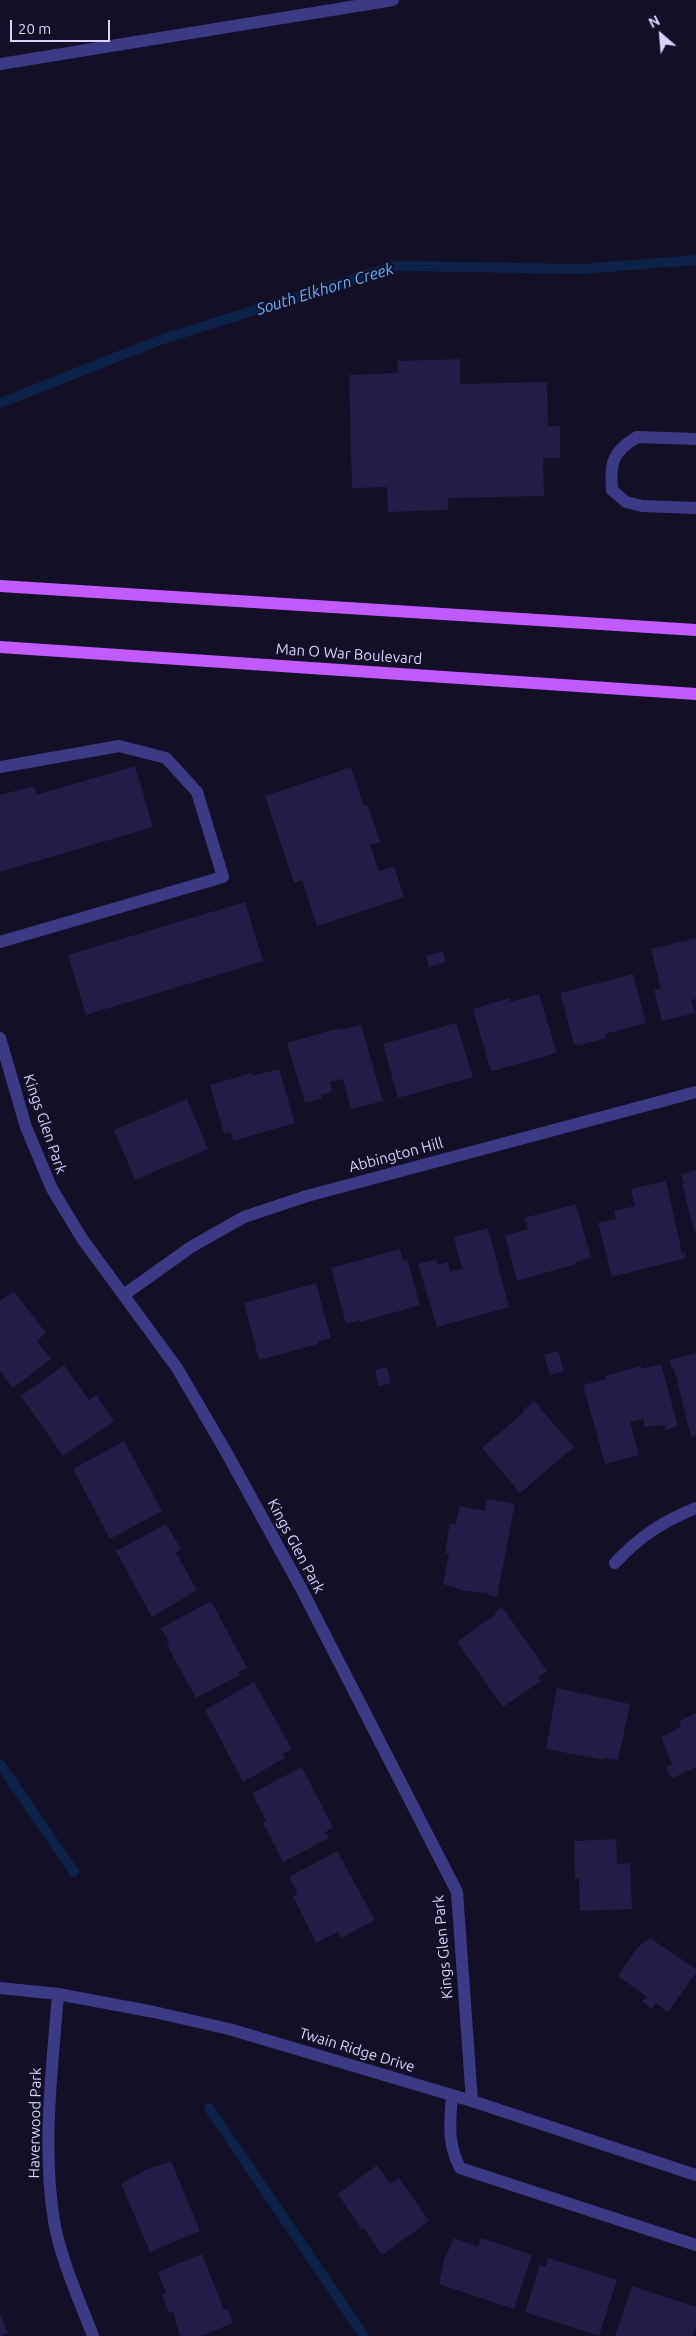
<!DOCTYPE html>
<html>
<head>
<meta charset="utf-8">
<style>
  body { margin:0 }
  #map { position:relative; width:696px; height:2336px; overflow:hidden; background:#130f26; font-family:Ubuntu,sans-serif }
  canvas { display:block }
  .north { position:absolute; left:636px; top:10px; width:50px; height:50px; -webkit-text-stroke:4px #130f26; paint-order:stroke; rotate:333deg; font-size:14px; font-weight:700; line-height:20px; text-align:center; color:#d9d4ff }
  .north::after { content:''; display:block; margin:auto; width:18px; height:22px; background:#d9d4ff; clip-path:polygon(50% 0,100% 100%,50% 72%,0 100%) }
  .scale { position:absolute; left:10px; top:20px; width:100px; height:22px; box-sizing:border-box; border:2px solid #d9d4ff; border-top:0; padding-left:6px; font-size:15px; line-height:18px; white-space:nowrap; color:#d9d4ff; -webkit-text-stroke:4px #130f26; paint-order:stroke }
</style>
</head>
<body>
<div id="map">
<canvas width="696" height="2336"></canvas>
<div class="north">N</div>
<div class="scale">20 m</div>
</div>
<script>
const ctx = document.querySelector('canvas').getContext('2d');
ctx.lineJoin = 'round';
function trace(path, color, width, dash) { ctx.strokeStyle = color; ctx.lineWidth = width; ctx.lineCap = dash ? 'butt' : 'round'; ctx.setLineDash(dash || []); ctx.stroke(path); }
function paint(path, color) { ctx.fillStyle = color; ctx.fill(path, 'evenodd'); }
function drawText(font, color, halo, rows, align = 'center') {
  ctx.font = font + ' Ubuntu,sans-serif'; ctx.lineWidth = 4; ctx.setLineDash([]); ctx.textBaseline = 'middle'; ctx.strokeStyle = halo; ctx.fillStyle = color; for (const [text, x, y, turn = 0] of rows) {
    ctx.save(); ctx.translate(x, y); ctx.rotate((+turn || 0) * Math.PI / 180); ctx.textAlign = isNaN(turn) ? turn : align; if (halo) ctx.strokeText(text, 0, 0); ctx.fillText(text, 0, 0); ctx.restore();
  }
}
const stream = new Path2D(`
  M0,403L160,340L395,266L583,269L696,260
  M0,1764L74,1872
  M209,2108L364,2336`);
const building = new Path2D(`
  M460,359V384L547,382L548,426H560V458H543L544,496L448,498V510L388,512L387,487L352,488L349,375L398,373L397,361Z
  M135,766L153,827L0,872V795L34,786L36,795Z
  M351,767L364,806L368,805L380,842L370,845L379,871L394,866L404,897L317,926L302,880L294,883L265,796Z
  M245,902L263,961L86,1015L68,955Z
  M696,938V999L691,1000L695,1013L662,1021L654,990L661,989L651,949Z
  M443,951L446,962L429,967L426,956Z
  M633,974L646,1023L605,1034L607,1038L577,1046L576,1044H574L560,993Z
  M539,994L557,1053L493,1071L490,1069L473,1009L509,998L510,1002Z
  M456,1023L473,1077L398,1098L383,1044Z
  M361,1025L383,1101L351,1109L343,1079L330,1082L332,1092L321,1095L323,1098L305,1103L287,1043L339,1028L340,1030Z
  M279,1069L295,1123L233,1141L231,1132L224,1134L210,1085L251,1073L252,1076Z
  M187,1099L208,1149L135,1180L114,1130Z
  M696,1170V1231H694L682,1184H684L681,1174Z
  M666,1181L682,1253L685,1252L686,1258L612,1277L598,1223L616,1219L614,1211L635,1206L631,1189Z
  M576,1204L591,1258L576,1262V1264L517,1281L505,1236L528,1229L524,1218Z
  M488,1228L509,1307L437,1327L418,1264L436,1259L438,1265L448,1262L450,1272L462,1269L454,1237Z
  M400,1249L403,1260L407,1259L420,1305L360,1322V1320L346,1324L331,1268Z
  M316,1283L331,1338L317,1342L318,1344L259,1360L244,1303Z
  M14,1291L46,1333L37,1341L51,1359L13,1388L0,1371V1301Z
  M558,1351L564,1371L550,1375L544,1355Z
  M696,1353V1435L691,1437L674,1368L672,1369L670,1360Z
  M661,1364L678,1426L666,1430L665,1425L645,1427L643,1419L630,1422L639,1455L605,1464L583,1385L606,1379L605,1376L641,1366L642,1369Z
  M64,1365L89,1400L96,1395L114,1421L63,1456L21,1396Z
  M387,1367L391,1383L379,1386L375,1370Z
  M534,1401L574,1447L520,1493L482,1448L524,1412L523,1410Z
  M124,1441L162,1511L110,1539L73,1469Z
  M487,1499L515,1504L497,1597L488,1595L489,1593L465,1591L443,1584L449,1554L445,1553L450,1523L456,1524L460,1506L485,1511Z
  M166,1524L181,1549L176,1553L197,1590L152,1617L116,1551Z
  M211,1601L247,1668L238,1672L240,1675L196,1698L167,1645L170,1644L161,1628Z
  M502,1607L547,1671L538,1677L541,1681L503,1707L457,1642L496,1614L495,1612Z
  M254,1682L292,1749L283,1754L285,1758L243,1782L205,1710Z
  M557,1688L630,1704L618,1760L605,1758L604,1760L546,1749Z
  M696,1713V1767L673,1778L670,1776L666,1767L672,1764L661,1737L681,1727L679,1721Z
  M302,1767L333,1828L325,1832L329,1838L283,1862L263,1823L266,1821L252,1793Z
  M616,1839L617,1864L630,1863L632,1909L580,1911L579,1881V1878L575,1879L574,1841Z
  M337,1851L375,1920L341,1938L338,1932L316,1943L293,1896L298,1894L289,1877Z
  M650,1938L696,1969V1973L668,2012L656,2003L651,2009L642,2001L647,1997L618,1976L637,1948Z
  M171,2161L200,2231L150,2252L121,2184L145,2170Z
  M377,2165L390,2184L399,2178L429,2221L382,2255L364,2228L362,2230L338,2194Z
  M454,2238L478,2247L481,2238L532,2255L514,2309L439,2284L444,2260Z
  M202,2254L224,2310L228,2309L233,2323L201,2336H180L173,2311L169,2313L162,2295L166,2293L158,2272Z
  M548,2258L617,2280L599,2336L525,2312L540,2265L546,2267Z
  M632,2286L696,2307V2326L693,2336H615Z
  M0,2313L8,2333L1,2336H0Z`);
const service = new Path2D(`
  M696,439L637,437C612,452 610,463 612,490L626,502L642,506L696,508
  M0,767L119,746L166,758L197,792L223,877L0,942
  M452,2096C450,2122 447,2143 460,2168L696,2245`);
const minor = new Path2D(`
  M0,64L393,0
  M0,1038L26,1127L52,1189L83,1240L177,1368L225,1450L301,1588L457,1892L472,2101
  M125,1294L191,1247L244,1217L307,1196L696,1092
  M615,1563C639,1537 663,1521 696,1508
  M58,1994C52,2070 42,2146 54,2221C60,2257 80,2302 93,2336`);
const tertiary = new Path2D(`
  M0,1988L58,1994L154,2012L229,2029L472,2101L696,2175`);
const primary = new Path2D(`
  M0,586L696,630
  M0,647L696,694`);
const streetNames = [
  ["Man O War Boulevard",349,654,4],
  ["Kings Glen Park",45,1124,71],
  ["Abbington Hill",396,1155,-15],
  ["Kings Glen Park",296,1546,62],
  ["Kings Glen Park",443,1947,-95],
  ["Twain Ridge Drive",357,2050,17],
  ["Haverwood Park",35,2123,-89]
];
const waterNames = [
  ["South Elkhorn Creek",325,289,-17]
];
trace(stream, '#0c2248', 10);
paint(building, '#241b47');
trace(service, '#3d3a85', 12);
trace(minor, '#3d3a85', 12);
trace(tertiary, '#3d3a85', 12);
trace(primary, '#c25bff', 12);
drawText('15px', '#d9d4ff', '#130f26', streetNames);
drawText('italic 16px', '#62b6ff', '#130f26', waterNames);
</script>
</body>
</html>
